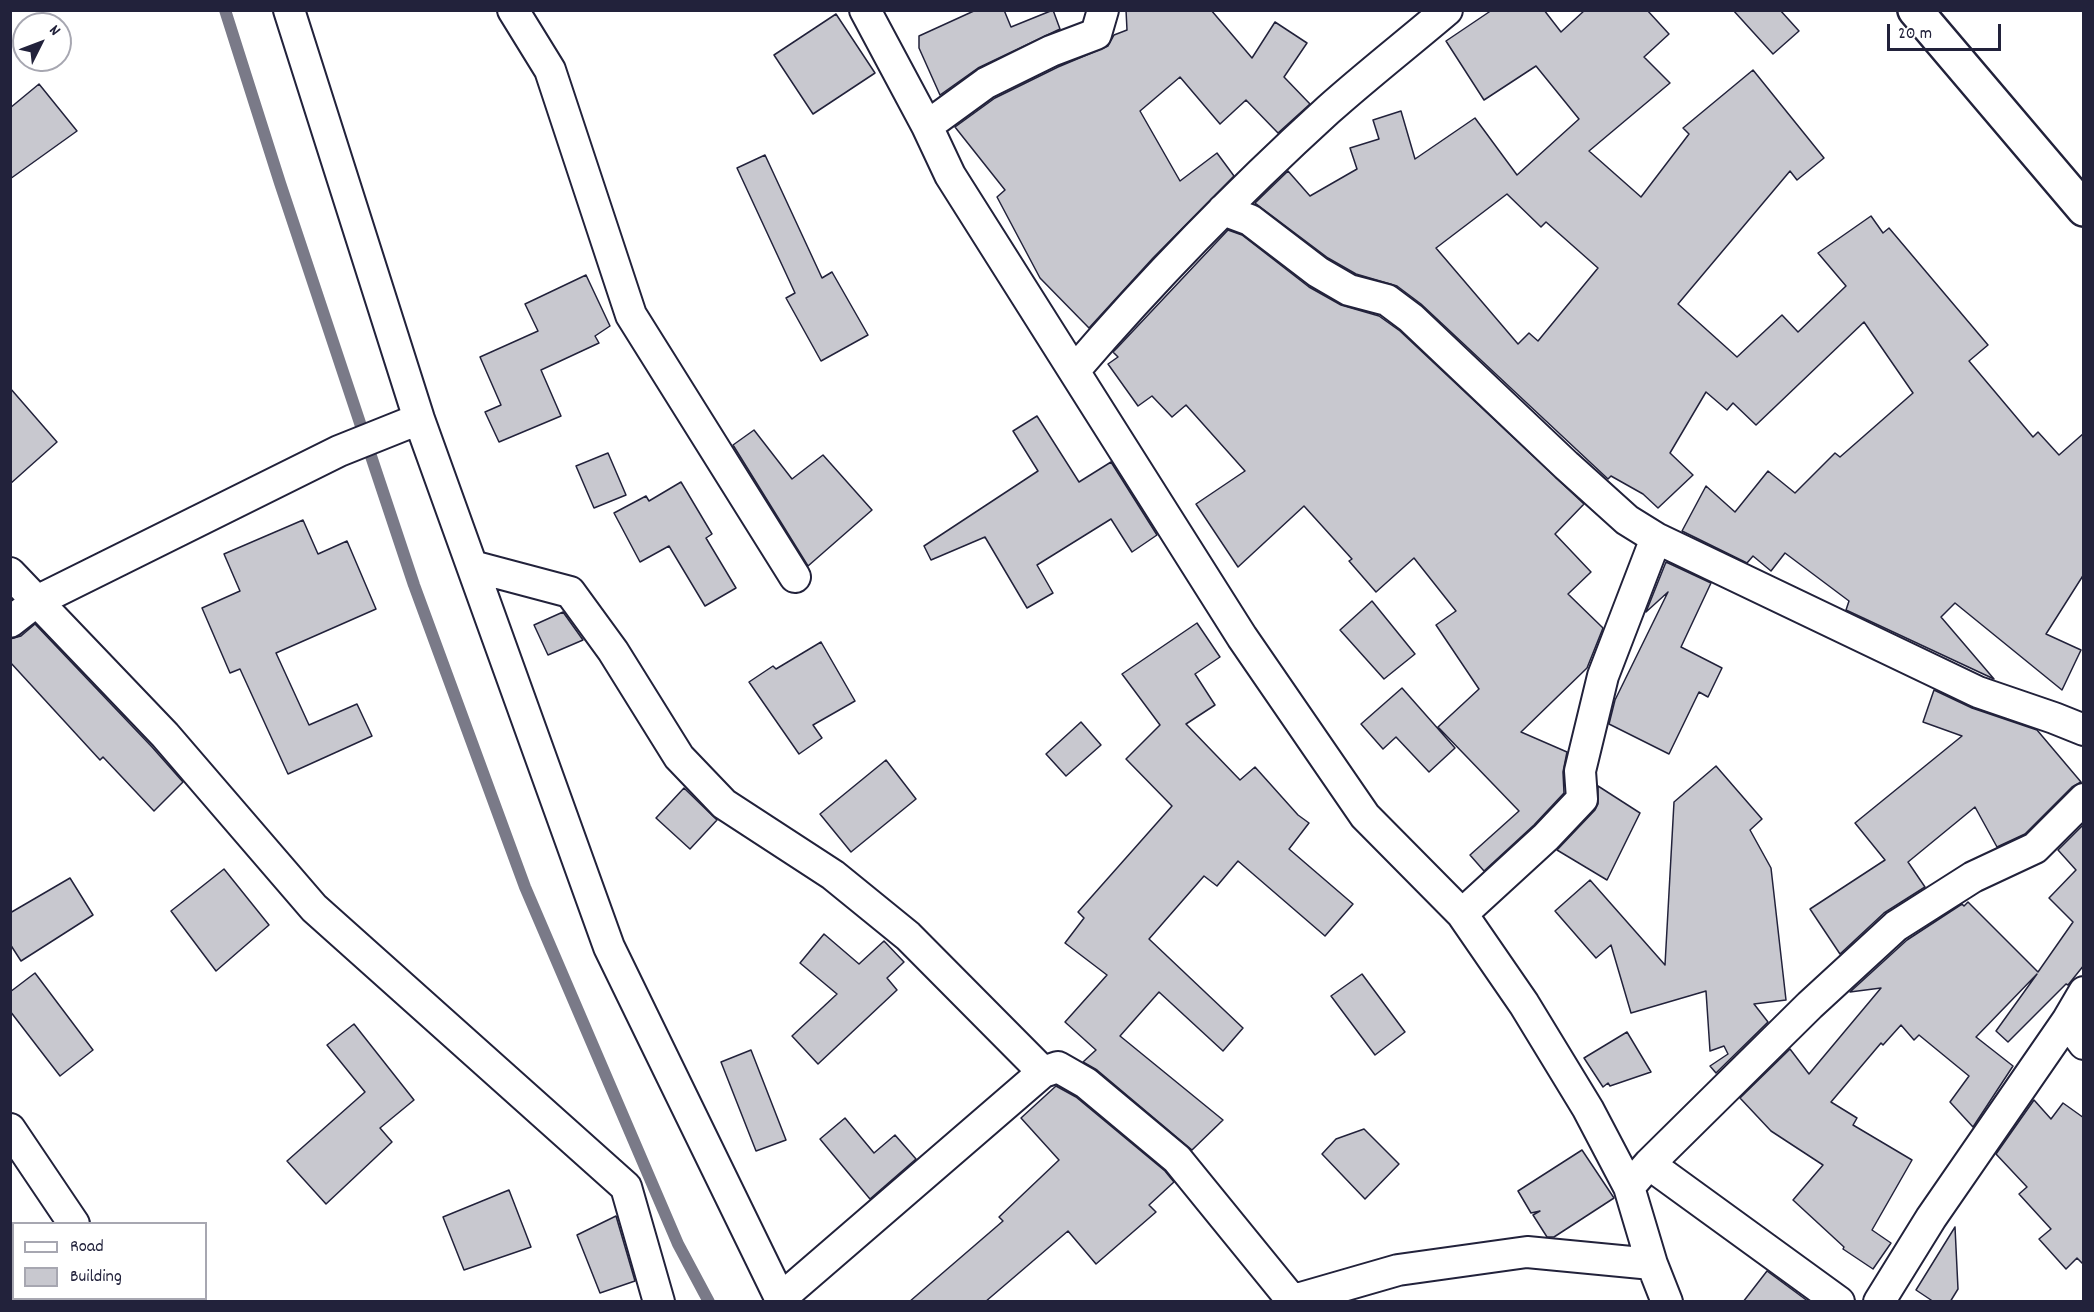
<!DOCTYPE html>
<html>
<head>
<meta charset="utf-8">
<style>
  body { margin:0 }
  #map { position:relative; width:2094px; height:1312px; overflow:hidden; background:#fff; font-family:Dekko,sans-serif }
  canvas { display:block }
  .frame { position:absolute; inset:0; border:12px solid #22223b; pointer-events:none }
  .legend { position:absolute; left:12px; top:1222px; width:195px; height:78px; box-sizing:border-box; background:#fff; border:2px solid #a7a7b1; margin:0; padding:8px 10px; list-style:none; font-size:18px; color:#22223b }
  .legend li { display:flex; align-items:center; gap:12px; height:30px }
  .legend b { width:30px; border:2px solid #a7a7b1 }
  .north { position:absolute; left:12px; top:12px; width:60px; height:60px; box-sizing:border-box; background:#fff; border:2px solid #a7a7b1; border-radius:50%; rotate:48deg; font-size:16px; font-weight:700; line-height:24px; text-align:center; color:#22223b }
  .north::after { content:''; display:block; margin:auto; width:21px; height:27px; background:#22223b; clip-path:polygon(50% 0,100% 100%,50% 72%,0 100%) }
  .scale { position:absolute; left:1887px; top:24px; width:114px; height:27px; box-sizing:border-box; border:3px solid #22223b; border-top:0; padding-left:8px; font-size:18px; line-height:21px; white-space:nowrap; color:#22223b; -webkit-text-stroke:4px #fff; paint-order:stroke }
</style>
</head>
<body>
<div id="map">
<canvas width="2094" height="1312"></canvas>
<div class="frame"></div>
<ul class="legend">
<li><b style="height:8px;background:#fff"></b>Road</li>
<li><b style="height:16px;background:#c8c8cf"></b>Building</li>
</ul>
<div class="north">N</div>
<div class="scale">20 m</div>
</div>
<script>
const ctx = document.querySelector('canvas').getContext('2d');
ctx.lineJoin = 'round';
function trace(path, color, width, dash) { ctx.strokeStyle = color; ctx.lineWidth = width; ctx.lineCap = dash ? 'butt' : 'round'; ctx.setLineDash(dash || []); ctx.stroke(path); }
function paint(path, color) { ctx.fillStyle = color; ctx.fill(path, 'evenodd'); }
const stream = new Path2D(`
  M225,10L280,183L414,585L525,887L678,1244L709,1302`);
const building = new Path2D(`
  M976,10H1004L1011,27L1053,10L1060,29L978,68L940,95L919,48V36Z
  M1126,10H1211L1252,58L1275,22L1307,43L1284,77L1310,104L1278,133L1246,100L1220,124L1180,77L1140,111L1180,181L1217,153L1234,176L1153,258L1089,328L1040,278L997,197L1005,190L955,127L995,98L1058,67L1108,46L1114,35L1127,30Z
  M1492,10H1544L1561,32L1585,10H1647L1669,34L1644,57L1670,83L1589,151L1641,197L1689,134L1683,128L1753,70L1824,158L1797,180L1790,171L1678,304L1737,357L1782,315L1798,332L1846,286L1818,253L1871,216L1883,233L1889,228L1988,345L1969,361L2033,437L2038,432L2059,455L2084,433V574L2046,634L2081,650L2062,690L1955,603L1941,617L1994,679L1846,610L1849,601L1785,553L1771,571L1753,556L1747,563L1682,531L1706,486L1735,512L1768,471L1795,493L1835,453L1840,457L1913,393L1864,322L1756,425L1733,403L1727,410L1706,392L1670,453L1693,475L1658,508L1643,494L1611,476L1608,479L1421,304L1397,286L1356,274L1328,258L1255,203L1288,171L1310,196L1357,169L1350,148L1379,139L1373,120L1401,111L1415,159L1475,118L1517,175L1579,119L1536,66L1484,100L1446,41ZM1507,194L1541,227L1546,222L1598,268L1538,341L1529,333L1518,344L1436,248Z
  M1733,10H1780L1799,31L1773,54Z
  M836,14L875,73L813,114L774,55Z
  M39,84L77,131L10,179V108Z
  M765,155L822,278L832,272L868,335L821,361L786,298L795,293L737,168Z
  M1228,230L1242,235L1309,287L1341,305L1379,316L1400,331L1584,504L1555,534L1591,572L1568,594L1603,628L1587,668L1521,732L1567,752L1563,772L1564,793L1534,825L1484,871L1470,855L1519,811L1438,727L1479,689L1436,625L1456,611L1414,558L1376,592L1349,561L1352,559L1304,506L1238,567L1196,504L1245,471L1186,405L1172,417L1152,396L1138,406L1108,364L1118,357L1113,352L1117,348Z
  M586,275L610,326L595,336L599,343L541,370L561,416L499,442L485,412L501,405L480,357L538,331L525,304Z
  M10,388L57,442L10,484Z
  M1037,416L1079,482L1111,462L1157,535L1132,552L1111,519L1037,565L1053,593L1027,608L985,537L931,560L924,546L1038,471L1013,431Z
  M754,430L792,479L823,455L872,510L808,566L733,445Z
  M608,453L626,495L594,508L576,466Z
  M681,482L712,534L706,538L736,588L705,606L669,546L640,562L614,513L646,496L649,501Z
  M303,520L318,554L347,541L376,609L276,653L309,725L357,704L372,736L288,774L240,669L230,673L202,608L240,591L224,554Z
  M1666,562L1711,583L1681,647L1722,668L1708,697L1699,692L1669,754L1609,724L1615,700L1668,592L1646,612Z
  M1372,601L1415,654L1384,679L1340,630Z
  M563,612L583,640L548,655L534,625Z
  M1197,623L1220,657L1195,674L1215,705L1186,724L1240,780L1255,767L1298,815L1309,823L1289,849L1353,904L1325,936L1238,861L1217,886L1204,876L1149,939L1243,1028L1223,1051L1159,992L1120,1036L1223,1120L1192,1150L1097,1070L1083,1062L1096,1050L1065,1022L1107,975L1065,943L1084,918L1078,912L1172,806L1126,759L1160,725L1122,674Z
  M35,624L152,747L183,782L154,811L103,757L100,760L10,662V639L21,636Z
  M821,642L855,701L813,725L822,738L799,754L749,682L773,666L776,669Z
  M1402,688L1455,748L1429,772L1396,737L1383,749L1361,724Z
  M1934,690L1972,708L2037,730L2081,782L2072,787L2025,834L1997,847L1975,807L1908,862L1925,887L1884,913L1840,954L1810,909L1885,860L1855,823L1962,736L1923,722Z
  M1081,722L1101,745L1066,776L1046,754Z
  M886,760L916,799L851,852L820,814Z
  M1716,766L1762,819L1750,830L1771,868L1786,1000L1754,1004L1768,1022L1716,1073L1710,1066L1728,1054L1724,1046L1710,1051L1706,991L1631,1013L1611,945L1596,958L1555,911L1590,880L1665,965L1674,802Z
  M1598,786L1640,813L1607,880L1557,850L1595,810L1598,804Z
  M684,788L717,820L690,849L656,818Z
  M2084,824V965L2068,985L2066,984L2008,1042L1996,1031L2037,974L1976,1037L2013,1066L1973,1127L1950,1102L1969,1076L1919,1035L1914,1040L1901,1025L1883,1045L1881,1043L1831,1102L1857,1118L1853,1125L1912,1160L1872,1230L1891,1243L1873,1269L1843,1249L1844,1247L1793,1200L1823,1165L1771,1131L1740,1098L1790,1049L1809,1074L1881,988L1850,992L1907,940L1962,904L1964,906L1968,902L2038,972L2073,922L2049,898L2076,870L2058,850Z
  M224,869L269,925L216,971L171,911Z
  M70,878L93,915L21,961L10,944V913Z
  M824,934L859,964L884,941L904,962L887,978L897,990L818,1064L792,1036L837,994L800,963Z
  M35,973L93,1050L60,1076L10,1011V992Z
  M1362,974L1405,1032L1375,1055L1331,996Z
  M354,1024L414,1100L380,1128L392,1142L326,1204L287,1161L365,1092L327,1045Z
  M1627,1032L1651,1072L1610,1086L1608,1083L1603,1087L1584,1058Z
  M751,1050L786,1140L756,1151L721,1062Z
  M1056,1086L1076,1097L1165,1171L1174,1182L1149,1205L1156,1212L1096,1264L1068,1231L985,1302H909L1003,1221L999,1217L1059,1160L1021,1118Z
  M2034,1100L2051,1119L2063,1103L2084,1118V1265L2077,1258L2066,1269L2039,1239L2051,1229L2019,1194L2027,1187L1996,1154Z
  M845,1118L874,1153L895,1135L916,1159L870,1199L820,1139Z
  M1364,1129L1399,1164L1365,1199L1322,1154L1336,1139Z
  M1582,1150L1614,1198L1554,1237H1547L1533,1215L1540,1211L1531,1213L1518,1191Z
  M509,1190L531,1247L464,1270L443,1217Z
  M616,1216L635,1281L600,1293L577,1235Z
  M1955,1227L1958,1289L1950,1302H1934L1916,1290Z
  M1767,1271L1809,1302H1743Z`);
const street = new Path2D(`
  M289,10L419,419L609,947L782,1302
  M513,10L550,70L631,315L795,577
  M865,10L927,126L950,175L1242,637L1365,816L1462,914L1524,1004L1588,1109L1629,1187L1652,1264L1667,1302
  M927,126L986,83L1051,51L1096,34L1103,10
  M1223,210L1250,220L1318,272L1349,290L1387,300L1411,318L1566,465L1627,520L1656,538L1978,692L2054,718L2084,730
  M1074,371C1153,279 1238,192 1328,110C1366,76 1407,44 1447,10
  M472,566L570,592L613,651L679,757L724,804L833,875L908,936L1043,1072
  M10,573L165,735L314,908L626,1187L659,1302
  M10,622L37,601L339,451L419,419
  M1462,914L1546,837L1582,799L1580,771L1603,676L1656,538
  M2067,1021L2084,1044
  M10,1129L74,1224
  M1649,1164L1839,1302
  M1629,1187L1649,1164L1810,1005L1896,926L1973,877L2035,848L2084,799
  M138,1298L141,1302
  M780,1299L1043,1072L1058,1067L1086,1083L1177,1159L1291,1299
  M1287,1302L1398,1270L1527,1252L1652,1264
  M1879,1302L1931,1218L2067,1021L2084,992`);
const highway = new Path2D(`
  M1915,10L2084,209`);
trace(stream, '#7a7a88', 12);
paint(building, '#c8c8cf');
trace(building, '#22223b', 1.5);
trace(street, '#22223b', 34);
trace(highway, '#22223b', 38);
trace(street, '#fff', 30);
trace(highway, '#fff', 33);
</script>
</body>
</html>
